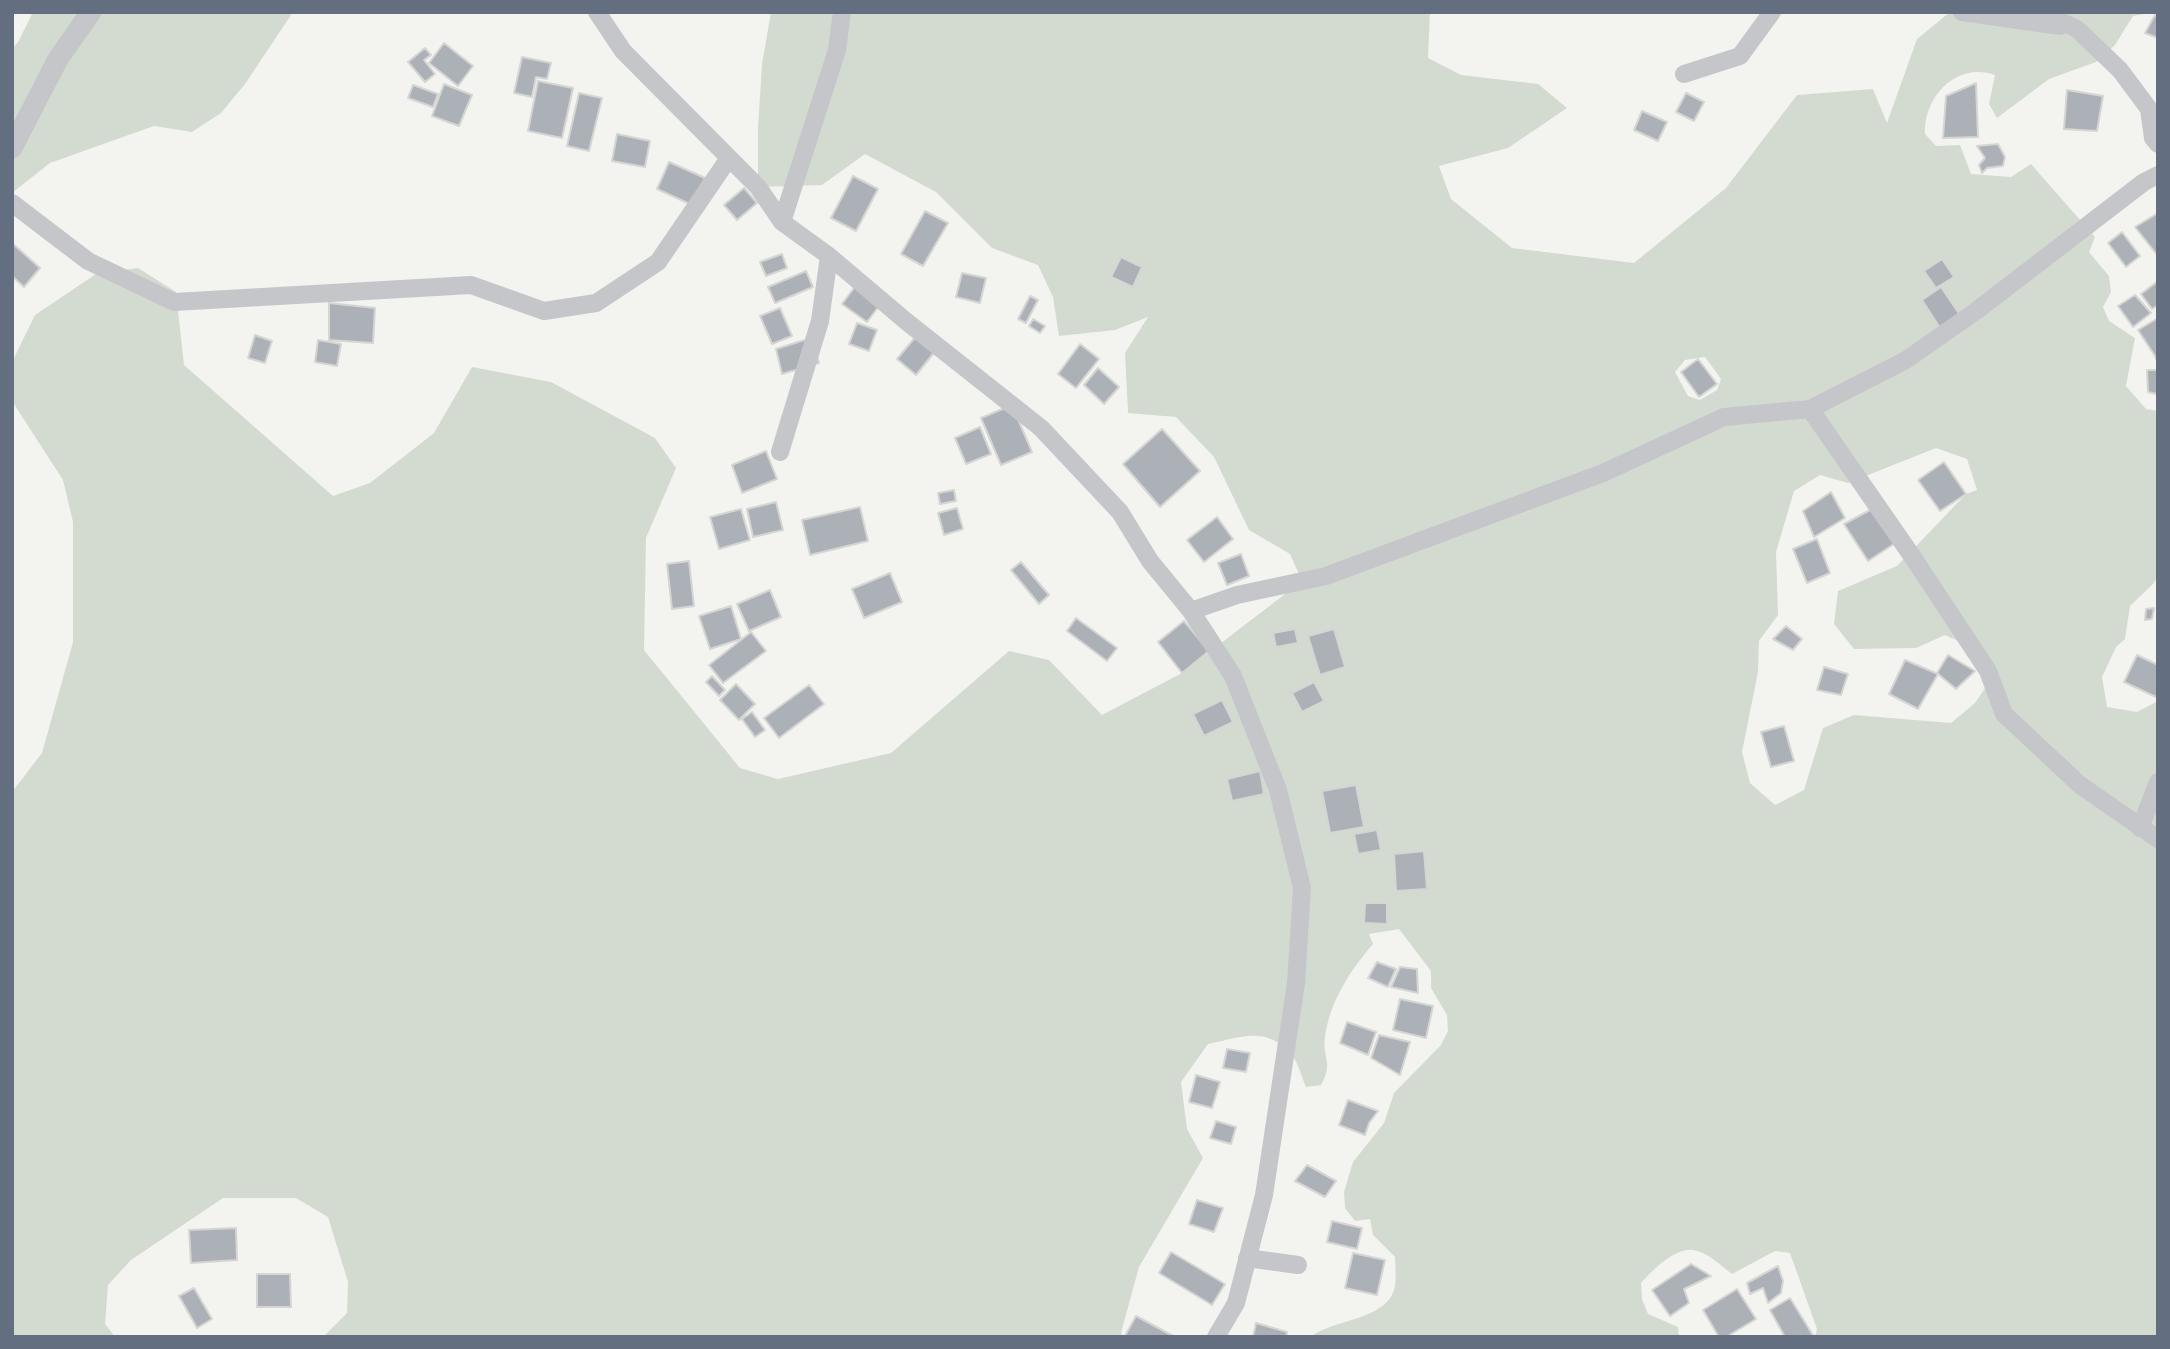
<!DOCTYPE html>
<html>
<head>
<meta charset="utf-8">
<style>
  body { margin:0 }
  #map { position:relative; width:2170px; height:1349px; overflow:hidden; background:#f3f4f0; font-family:"Noto Sans",sans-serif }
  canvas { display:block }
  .frame { position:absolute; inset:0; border:14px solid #636e81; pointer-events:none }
</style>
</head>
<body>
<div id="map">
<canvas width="2170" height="1349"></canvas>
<div class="frame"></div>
</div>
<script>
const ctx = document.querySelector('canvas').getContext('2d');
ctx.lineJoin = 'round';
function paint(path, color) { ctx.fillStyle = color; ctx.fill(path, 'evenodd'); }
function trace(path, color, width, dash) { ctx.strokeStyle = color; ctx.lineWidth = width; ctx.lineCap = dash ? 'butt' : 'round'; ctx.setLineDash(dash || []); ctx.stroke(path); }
const green = new Path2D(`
  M33,12H293L245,84L221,113L192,132L154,126L50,163L12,193V49L18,42Z
  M771,12H1430L1428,58L1461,75L1538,84L1567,108L1508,148L1439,166L1451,199L1512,248L1634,263L1726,188L1797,95L1873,89L1887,123L1917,39L1950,12H2156L2133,16L2115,45L2096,62L2049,79L1997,118L1989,104L1995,75C1957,61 1923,97 1925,134L1936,146L1960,145L1971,174L2011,177L2031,164L2095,237L2089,252L2109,276L2111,292L2103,307L2109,321L2135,338L2126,386L2146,409L2158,411V576L2153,584L2130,606L2125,639L2116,647L2102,677L2107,707L2137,712L2158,701V1337H1815L1817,1329L1790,1253L1775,1251L1732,1274C1721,1266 1708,1252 1693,1250C1674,1248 1653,1270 1641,1283L1642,1299L1648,1314L1678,1327L1679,1337H1311C1330,1320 1384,1321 1394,1290C1397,1281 1395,1267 1395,1257L1373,1235L1370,1219L1355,1221L1345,1208L1344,1192L1353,1162L1384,1123L1394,1093L1441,1045L1448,1031L1447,1015L1431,988V971L1399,929L1369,934L1373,944C1350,971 1330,1001 1325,1037C1322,1058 1334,1062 1321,1085L1306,1087C1302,1078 1299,1065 1293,1057C1268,1025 1243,1037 1208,1044L1181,1082L1187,1129L1203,1158L1139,1267L1121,1333L1123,1337H323L347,1313L348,1282L328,1217L296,1198H223L131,1260L108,1285L105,1324L115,1337H12V792L42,753L73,642V522L63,480L12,401V362L35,315L96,274L138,268L176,292L184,365L333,496L370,483L434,433L472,367L551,382L655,438L676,468L646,538L644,650L740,768L778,779L891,753L1009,651L1049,660L1102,715L1182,673L1302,581L1290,554L1249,530L1214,457L1176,417L1128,413L1125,353L1148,317L1115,330L1059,336L1053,297L1038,265L992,248L936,192L865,154L822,185L758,187V128L762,64ZM1705,357L1721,379L1717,390L1700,400L1688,396L1675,372L1685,360ZM1936,448L1967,459L1977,490L1966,494L1897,566L1838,591L1834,624L1854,649L1916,648L1945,635L1973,648L1994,675L1975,703L1951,723L1854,715L1823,728L1804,790L1775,805L1750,783L1742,752L1758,672L1759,641L1778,615L1776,552L1794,491L1820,475L1848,483Z`);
const building = new Path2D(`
  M2155,15L2158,16V38L2145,33Z
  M444,43L473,66L458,86L429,63Z
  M425,48L431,55L424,60L435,74L425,82L408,62Z
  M522,57L551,63L547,79L536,77L532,97L514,93Z
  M538,81L573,88L562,138L528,131Z
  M1976,83L1978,137L1943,138L1946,96Z
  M444,84L472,95L459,126L432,116Z
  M413,85L438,94L433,107L408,98Z
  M2067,90L2103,96L2097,131L2064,129Z
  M579,93L602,98L589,151L567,146Z
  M1686,93L1704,102L1694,121L1676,112Z
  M1642,111L1667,122L1658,141L1634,130Z
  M617,134L650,141L645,167L612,161Z
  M1998,144L2005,157L2003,166L1987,168L1982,173L1979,165L1985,158L1977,146Z
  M669,162L705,178L692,205L657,189Z
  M853,176L878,189L856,231L831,218Z
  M744,188L757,203L737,220L724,205Z
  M925,211L948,223L923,266L901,254Z
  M2158,213V256L2135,227Z
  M2122,232L2140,256L2126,267L2108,243Z
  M12,243L40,268L24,287L12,276Z
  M782,254L787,268L766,276L760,262Z
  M1121,257L1142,267L1133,287L1111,277Z
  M1942,259L1954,277L1936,288L1924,271Z
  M806,271L813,287L775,303L768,287Z
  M962,273L986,278L980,303L956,297Z
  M2158,281V305L2152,309L2141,294Z
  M857,284L882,302L867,322L842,304Z
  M1941,287L1960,315L1940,328L1922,300Z
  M2135,295L2151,313L2133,327L2118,306Z
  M1030,296L1038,300L1026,323L1018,319Z
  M329,303L375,308L373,343L329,340Z
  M780,308L792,336L772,344L760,316Z
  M2158,318V364L2155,356L2138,330Z
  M1033,319L1045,326L1040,333L1029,326Z
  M857,323L877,330L869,351L849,344Z
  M918,334L937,349L916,375L897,359Z
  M255,335L272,341L265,363L248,358Z
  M811,338L819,363L782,374L776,349Z
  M318,340L341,344L337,366L315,362Z
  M1080,344L1099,359L1076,388L1058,374Z
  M1698,359L1717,384L1699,397L1681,372Z
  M1098,368L1119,387L1104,404L1084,385Z
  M2147,370H2158V387L2156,394L2148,392Z
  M1012,405L1032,452L1001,465L981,418Z
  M980,427L991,454L966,464L955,438Z
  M1162,429L1200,471L1160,507L1123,464Z
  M766,451L777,479L742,493L732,465Z
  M1944,462L1966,494L1940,511L1918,480Z
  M954,490L956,501L940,504L938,493Z
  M1831,492L1845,518L1814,537L1803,511Z
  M776,502L783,530L753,537L747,509Z
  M860,507L868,541L810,555L802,520Z
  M957,508L963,529L944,535L938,513Z
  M1874,508L1897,542L1868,561L1844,524Z
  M741,509L750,540L719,549L710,517Z
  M1217,517L1233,539L1204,562L1187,540Z
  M1817,539L1830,573L1807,583L1793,549Z
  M1241,554L1249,576L1227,585L1218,563Z
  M689,561L694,606L672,609L667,564Z
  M1021,562L1049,595L1039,604L1011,570Z
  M890,573L902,602L864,618L852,589Z
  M770,590L781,617L749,631L737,604Z
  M731,606L741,639L710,649L699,616Z
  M2154,608L2152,619L2145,620L2146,609Z
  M1076,618L1117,648L1107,661L1067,631Z
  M1184,621L1209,651L1182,673L1158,642Z
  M1786,626L1802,639L1793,650L1773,639Z
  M1295,629L1298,643L1276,647L1273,633Z
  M1334,629L1345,667L1320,675L1308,636Z
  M751,632L766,651L723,683L709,665Z
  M1948,655L1975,671L1956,689L1937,673Z
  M2137,655L2158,665V693L2156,697L2124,682Z
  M1905,660L1938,674L1918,709L1889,694Z
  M1824,667L1848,674L1841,695L1817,690Z
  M712,676L725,690L719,696L706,682Z
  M1314,682L1324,701L1302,712L1292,693Z
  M736,684L755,704L739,720L720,700Z
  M809,685L824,704L779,738L764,718Z
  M1222,700L1233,722L1204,736L1193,714Z
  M752,712L765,730L755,737L742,719Z
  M1784,726L1794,761L1771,767L1761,732Z
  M1260,771L1264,794L1232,801L1227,779Z
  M1356,785L1364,827L1330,833L1322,791Z
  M1377,830L1381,850L1358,854L1354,834Z
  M1424,851L1427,889L1396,891L1394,854Z
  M1365,903H1387V924L1364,923Z
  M1377,962L1396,969L1388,987L1368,978Z
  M1400,967L1417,969L1418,993L1391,987Z
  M1400,999L1433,1006L1426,1038L1393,1030Z
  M1347,1022L1376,1032L1368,1055L1340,1043Z
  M1379,1035L1410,1042L1400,1075L1371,1058Z
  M1227,1049L1250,1053L1246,1072L1223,1068Z
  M1196,1075L1220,1082L1212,1108L1189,1102Z
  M1348,1100L1378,1111L1369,1123L1365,1135L1339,1125Z
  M1216,1121L1236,1127L1231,1144L1210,1138Z
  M1307,1165L1336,1181L1325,1197L1295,1181Z
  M1197,1200L1223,1208L1214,1232L1189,1224Z
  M1332,1221L1362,1228L1357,1249L1327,1242Z
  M236,1228L237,1260L191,1263L189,1230Z
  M1171,1252L1225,1284L1212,1305L1159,1273Z
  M1353,1253L1385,1260L1377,1295L1345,1288Z
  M1691,1264L1711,1276L1684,1289L1689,1303L1670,1316L1652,1290Z
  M1778,1266L1783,1281L1781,1293L1768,1303L1763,1288L1750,1294L1747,1283Z
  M257,1274H290L291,1307H257Z
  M194,1288L212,1319L197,1328L179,1296Z
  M1737,1289L1756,1319L1726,1337H1719L1703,1310Z
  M1790,1298L1814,1337H1785L1770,1310Z
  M1136,1316L1175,1337L1125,1336Z
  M1256,1323L1287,1332L1286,1337H1253Z`);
const minor = new Path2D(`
  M597,12L623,51L758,187L782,222L829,256L907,322L1041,428L1120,512L1150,561L1191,611L1233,676L1278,790L1302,888L1296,983L1264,1195L1236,1303L1216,1337
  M1962,12L2060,26
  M2042,12L2077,29L2120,70L2149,109L2153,138L2158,144
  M1684,74L1740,56L1772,12
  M12,203L88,261L174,302L471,285L544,311L596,303L658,262L729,158
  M782,222L837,50L842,12
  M1810,409L1912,556L1988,671L2004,714L2080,785L2158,839
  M780,452L820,321L829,256
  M1191,611L1237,595L1326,576L1603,473L1724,417L1810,409L1906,360L1976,311L2144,182L2158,175
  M2140,828L2158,782
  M1247,1258L1298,1265`);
const tertiary = new Path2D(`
  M12,148L58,59L91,12`);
paint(green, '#d3dbd1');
paint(building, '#acb1b8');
trace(building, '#d5d5d3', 2);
trace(minor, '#c4c6ca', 18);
trace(tertiary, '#c4c6ca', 21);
</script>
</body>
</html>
